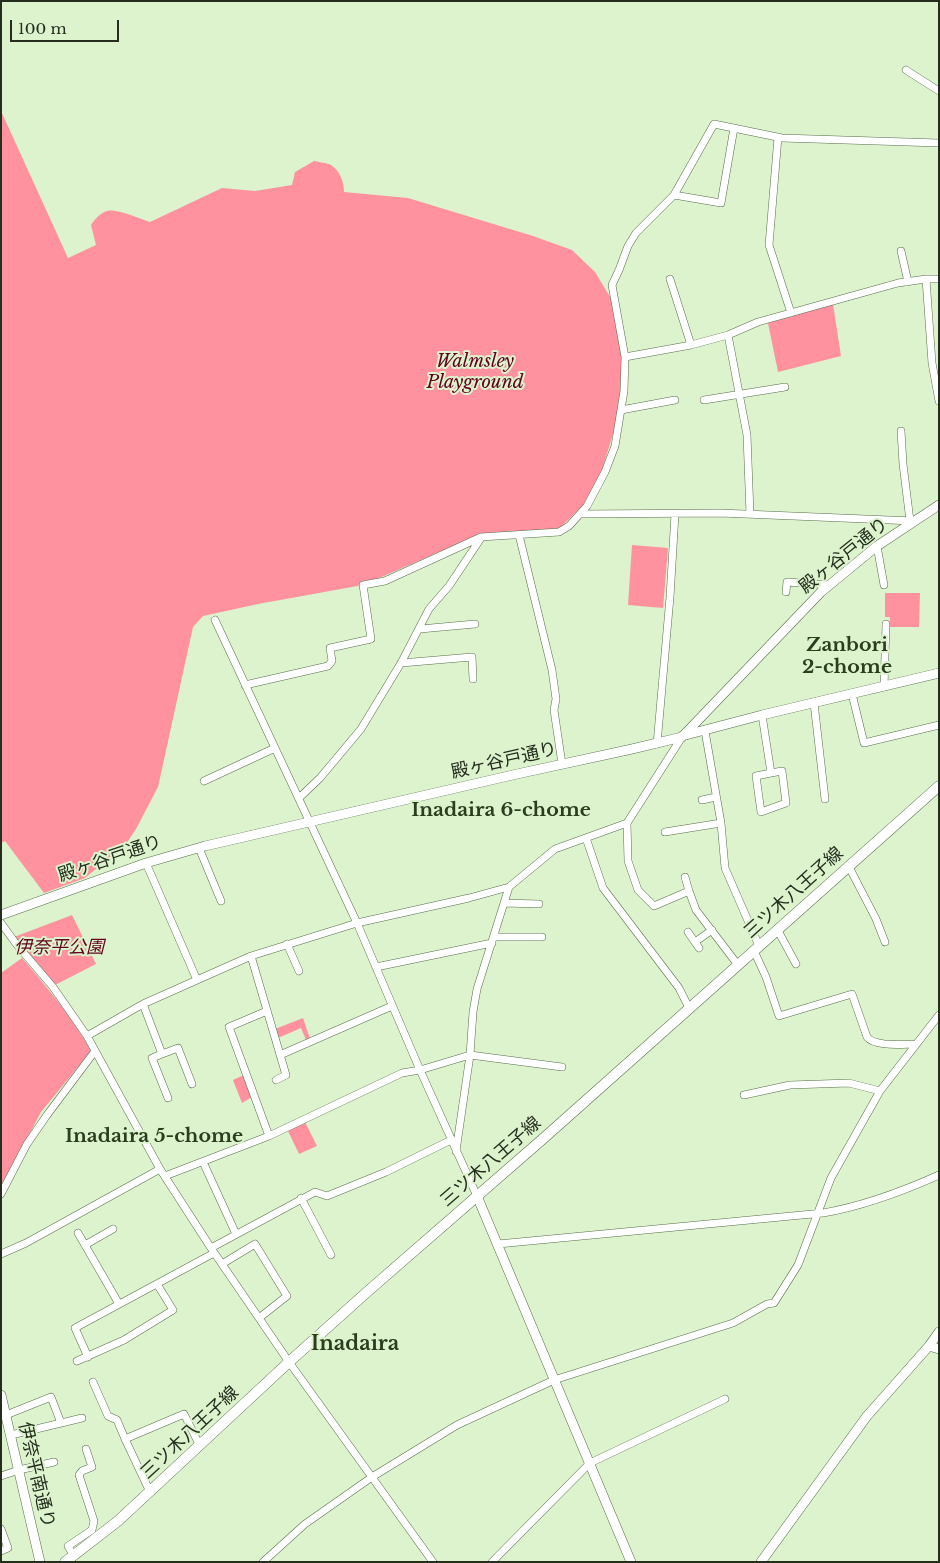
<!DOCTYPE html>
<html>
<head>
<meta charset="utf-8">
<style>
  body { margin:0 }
  #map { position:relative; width:940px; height:1563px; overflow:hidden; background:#dcf3cd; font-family:"Libre Baskerville",serif }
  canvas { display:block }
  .frame { position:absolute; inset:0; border:2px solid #242d1e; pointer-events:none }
  .scale { position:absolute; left:10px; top:20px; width:109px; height:22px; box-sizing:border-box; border:2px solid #242d1e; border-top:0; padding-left:6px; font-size:15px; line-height:18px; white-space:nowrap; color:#242d1e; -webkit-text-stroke:4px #dcf3cd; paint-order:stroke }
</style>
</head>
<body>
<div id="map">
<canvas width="940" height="1563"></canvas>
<div class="frame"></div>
<div class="scale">100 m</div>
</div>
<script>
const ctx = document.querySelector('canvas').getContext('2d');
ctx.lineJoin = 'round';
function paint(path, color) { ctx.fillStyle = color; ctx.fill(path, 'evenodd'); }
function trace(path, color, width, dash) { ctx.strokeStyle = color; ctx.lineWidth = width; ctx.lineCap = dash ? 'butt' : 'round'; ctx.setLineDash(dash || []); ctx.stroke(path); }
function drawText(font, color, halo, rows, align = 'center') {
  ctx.font = font + ' "Libre Baskerville","Noto Sans JP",serif'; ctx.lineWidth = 4; ctx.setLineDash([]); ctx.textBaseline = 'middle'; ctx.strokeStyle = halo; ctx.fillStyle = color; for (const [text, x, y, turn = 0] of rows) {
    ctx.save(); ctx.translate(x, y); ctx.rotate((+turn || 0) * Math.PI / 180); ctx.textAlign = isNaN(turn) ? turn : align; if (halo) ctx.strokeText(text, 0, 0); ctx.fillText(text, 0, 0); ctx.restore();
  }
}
const green = new Path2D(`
  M1,111L68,258L96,245L91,225C95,219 100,213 107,211C117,208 140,219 150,222L222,188L255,191L292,185L295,172L314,161C319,162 327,163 331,165C340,171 344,182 344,192L408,198L533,236L572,250L595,272L615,305L624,349L623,401L595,493L555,533L481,537L439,552L363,585L258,604L203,616L193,627L158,787L136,829L126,844L85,878L44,893L5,841L1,843Z
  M833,304L841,356L778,372L768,323Z
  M632,545L668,548L663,608L628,605Z
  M885,593H920L919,627H890V617H885Z
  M72,915L96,964L55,985L14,937Z
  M22,958C47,987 72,1017 91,1051L41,1112L1,1187V973Z
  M303,1018L310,1039L306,1040L301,1028L278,1038L275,1029Z
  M244,1075L252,1097L242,1103L233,1080Z
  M305,1122L317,1146L299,1154L288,1131Z`);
const minor = new Path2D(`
  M906,70L939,91
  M778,137L769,245L791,313
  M674,195L721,203L734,128
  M901,251L908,282
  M670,279L691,345
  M926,279L932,363L939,401
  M728,335L747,435L750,514
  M625,357L691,345L728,335L758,322L898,283L926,279H939
  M704,400L785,387
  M621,410L675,400
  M901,431L903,464L910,521
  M581,514L720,513L914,521
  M519,535L552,670L556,699L554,710L562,764
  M877,546L884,585
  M786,592L787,582L829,585
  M215,620L357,923L420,1070L477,1196
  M420,629L475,624
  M401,663L472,657L473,679
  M245,685L328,666L332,661L330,648L371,639L363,585L385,581L481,537L559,532L569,526L587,506L605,472L615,446L624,391L625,357L612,285L619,270L628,246L636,233L674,195L714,124L782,138L939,143
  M884,687L886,624
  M852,694L864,743L939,725
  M814,703L825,799
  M762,715L771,773L782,771L786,803L761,812L756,776L771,773
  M705,731L721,823L725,868L759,946
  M682,737L627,823L628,861L638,890L654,906L689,891L696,910L738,965
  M657,744L670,597L675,514
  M204,781L275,748
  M299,798L320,778L361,729L401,663L429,609L449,586L481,538
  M702,800L716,797
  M665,832L721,823
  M586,838L603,888L679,988L689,1008
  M199,848L221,901
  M146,863L197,980
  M848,865L876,919L885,942
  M685,877L689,891
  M504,903L539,904
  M1,923L17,945L53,987L87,1036L160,1169L211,1248L289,1362L433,1562
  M777,929L796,964
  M688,932L699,948
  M494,937H542
  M695,942L712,930
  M287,944L299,971
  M754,951L766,977L779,1016L852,994L867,1037C875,1047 902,1044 915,1044
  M251,956L286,1075L276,1080
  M376,967L492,943
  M143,1004L162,1054L152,1058L168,1098
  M267,1011L229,1027L269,1136
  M87,1036L143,1004L251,956L357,923L469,898L509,887
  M162,1054L178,1048L192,1084
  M280,1055L392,1006
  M744,1095L790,1085L849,1083L880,1091
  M456,1151L470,1055L473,1012L477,989L509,887L555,849L627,823
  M203,1162L236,1234
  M165,1176L269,1136L402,1073L420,1070L470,1055L562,1067
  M1,1194L27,1144L47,1115L95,1051
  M301,1198L331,1255
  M78,1233L119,1304
  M498,1244L823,1213C864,1206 901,1192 939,1175
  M85,1245L113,1229
  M211,1248L315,1192L327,1196L386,1172L451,1140
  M1,1254L26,1243L160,1169
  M222,1264L255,1244L287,1296L259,1318
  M88,1357L75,1328L214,1253
  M77,1361L124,1340L173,1310L157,1284
  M93,1382L108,1416L117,1420L125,1439L150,1492
  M6,1415L51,1397L61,1423
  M11,1435L82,1418
  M125,1439L184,1414L200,1446
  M1,1476L19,1470L54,1462
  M1,1529L8,1548L1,1551
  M73,1555L68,1546L92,1530L94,1521L79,1475L82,1471L92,1467L86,1449
  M263,1562L305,1524L372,1477L457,1425L554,1380L733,1323L767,1304L774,1303L798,1265L831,1178L880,1091L939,1015
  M492,1562L590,1463L725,1399`);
const tertiary = new Path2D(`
  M682,736L762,715L939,673
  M1,915L146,863L205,846L517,774L632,749L682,737L821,592L877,546L939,505
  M477,1196L631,1562
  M929,1346L939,1349
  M1,1395L40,1562
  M761,1562L867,1416L929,1346L939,1332`);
const secondary = new Path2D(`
  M65,1562L118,1521L289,1362L367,1292L545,1137L939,786`);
const parkNames = [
  ["Walmsley",475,362],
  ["Playground",475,383],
  ["伊奈平公園",59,948]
];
const streetNames = [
  ["殿ヶ谷戸通り",844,556,-39],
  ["殿ヶ谷戸通り",504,761,-13],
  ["殿ヶ谷戸通り",110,859,-19],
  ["三ツ木八王子線",794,893,-42],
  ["三ツ木八王子線",491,1162,-41],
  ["三ツ木八王子線",190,1433,-43],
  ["伊奈平南通り",36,1475,77]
];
const neighbourhoodNames = [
  ["Zanbori",847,646],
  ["2-chome",847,668],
  ["Inadaira 6-chome",501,811],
  ["Inadaira 5-chome",154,1137]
];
const quarterNames = [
  ["Inadaira",355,1344]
];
paint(green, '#ff929e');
trace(minor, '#596d4c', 8);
trace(tertiary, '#596d4c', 10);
trace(secondary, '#596d4c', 11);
trace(minor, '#fff', 7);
trace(tertiary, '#fff', 9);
trace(secondary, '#fff', 10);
drawText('italic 18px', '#63001e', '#dcf3cd', parkNames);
drawText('18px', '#242d1e', '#dcf3cd', streetNames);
drawText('bold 19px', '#2b3d1e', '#dcf3cd', neighbourhoodNames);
drawText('bold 20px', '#2b3d1e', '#dcf3cd', quarterNames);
</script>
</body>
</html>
